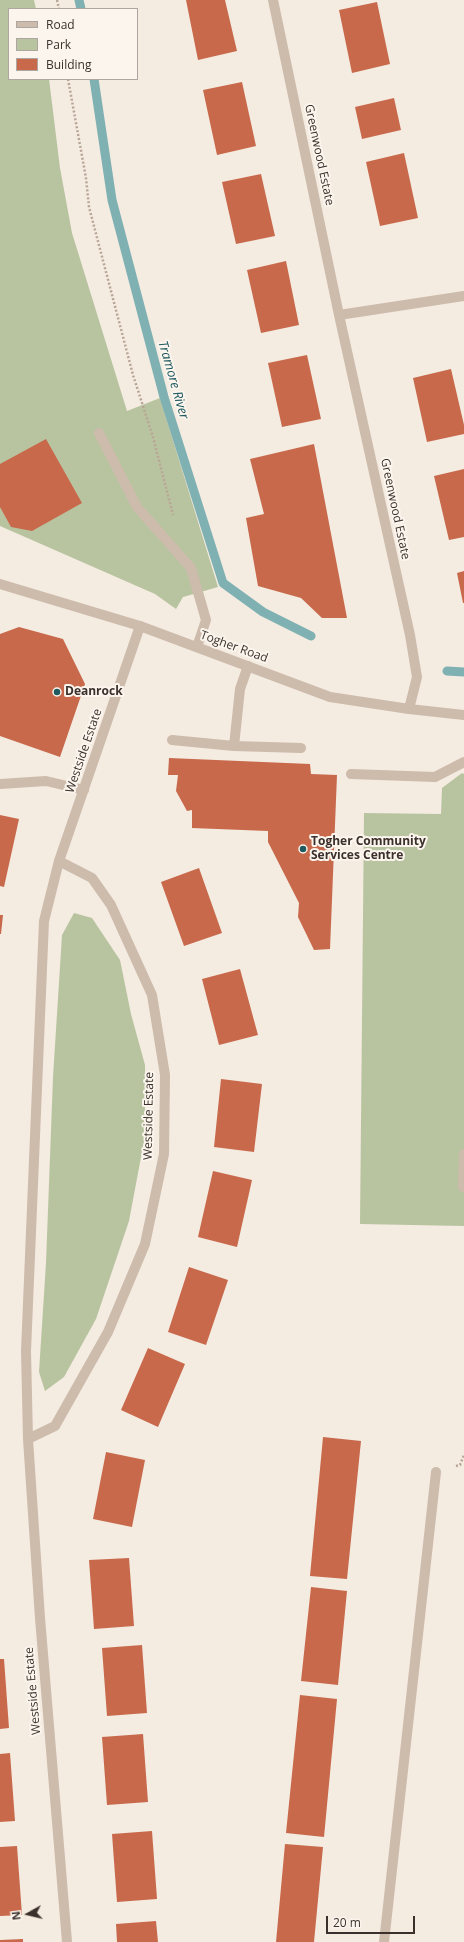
<!DOCTYPE html>
<html>
<head>
<meta charset="utf-8">
<style>
  body { margin:0 }
  #map { position:relative; width:464px; height:1942px; overflow:hidden; background:#f4ebe1; font-family:"Open Sans",sans-serif }
  canvas { display:block }
  .legend { position:absolute; left:8px; top:8px; width:130px; height:72px; box-sizing:border-box; background:#fbf5ee; border:1px solid #aea6a0; margin:0; padding:5px 7px; list-style:none; font-size:12px; color:#3b302b }
  .legend li { display:flex; align-items:center; gap:8px; height:20px }
  .legend b { width:20px; border:1px solid #aea6a0 }
  .north { position:absolute; left:8px; top:1894px; width:40px; height:40px; -webkit-text-stroke:3px #fbf5ee; paint-order:stroke; rotate:262deg; font-size:11px; font-weight:700; line-height:16px; text-align:center; color:#3b302b }
  .north::after { content:''; display:block; margin:auto; width:14px; height:18px; background:#3b302b; clip-path:polygon(50% 0,100% 100%,50% 72%,0 100%) }
  .scale { position:absolute; left:326px; top:1916px; width:89px; height:18px; box-sizing:border-box; border:2px solid #3b302b; border-top:0; padding-left:5px; font-size:12px; line-height:14px; white-space:nowrap; color:#3b302b; -webkit-text-stroke:3px #fbf5ee; paint-order:stroke }
</style>
</head>
<body>
<div id="map">
<canvas width="464" height="1942"></canvas>
<ul class="legend">
<li><b style="height:5px;background:#cdbbac"></b>Road</li>
<li><b style="height:11px;background:#b8c4a0"></b>Park</li>
<li><b style="height:11px;background:#c8694b"></b>Building</li>
</ul>
<div class="north">N</div>
<div class="scale">20 m</div>
</div>
<script>
const ctx = document.querySelector('canvas').getContext('2d');
ctx.lineJoin = 'round';
function paint(path, color) { ctx.fillStyle = color; ctx.fill(path, 'evenodd'); }
function trace(path, color, width, dash) { ctx.strokeStyle = color; ctx.lineWidth = width; ctx.lineCap = dash ? 'butt' : 'round'; ctx.setLineDash(dash || []); ctx.stroke(path); }
function drawText(font, color, halo, rows, align = 'center') {
  ctx.font = font + ' "Open Sans",sans-serif'; ctx.lineWidth = 4; ctx.setLineDash([]); ctx.textBaseline = 'middle'; ctx.strokeStyle = halo; ctx.fillStyle = color; for (const [text, x, y, turn = 0] of rows) {
    ctx.save(); ctx.translate(x, y); ctx.rotate((+turn || 0) * Math.PI / 180); ctx.textAlign = isNaN(turn) ? turn : align; if (halo) ctx.strokeText(text, 0, 0); ctx.fillText(text, 0, 0); ctx.restore();
  }
}
const green = new Path2D(`
  M0,0H34L36,9H9V79H49L60,168L72,233L127,411L160,398L218,587L183,597L176,609L155,594L0,526Z
  M462,773L464,774V1226L360,1224L364,813L441,814L442,788Z
  M74,913L92,918L120,960L131,1014L145,1065V1136L129,1221L96,1319L64,1377L45,1391L39,1372L46,1263L53,1077L62,935Z`);
const stream = new Path2D(`
  M79,0L81,9
  M94,79L112,200L164,397L223,583L263,612L311,636
  M447,671L464,672`);
const building = new Path2D(`
  M186,0H225L237,51L198,60Z
  M377,2L390,64L352,73L339,10Z
  M242,82L256,146L217,155L203,90Z
  M394,98L401,130L362,139L355,107Z
  M404,153L418,218L380,226L366,162Z
  M261,174L275,236L236,244L222,182Z
  M286,261L299,325L261,333L247,270Z
  M307,355L321,419L282,427L268,363Z
  M451,369L464,425V434L427,442L413,378Z
  M46,439L82,503L32,531L11,527L0,507V464Z
  M314,444L347,618H322L301,598L258,586L246,518L264,514L250,459Z
  M464,469V537L449,540L434,476Z
  M464,571V603H463L457,573Z
  M19,627L63,639L85,684L60,757L0,736V634Z
  M169,758L310,764L311,774L337,775L330,949L314,950L298,917L299,903L268,842V831L192,828V810L187,811L176,791L178,775H168Z
  M0,815L19,819L4,887L0,886Z
  M199,868L222,933L184,946L161,882Z
  M0,915H3L1,934H0Z
  M240,969L258,1035L219,1045L202,979Z
  M221,1079L262,1084L254,1152L214,1147Z
  M213,1171L252,1180L237,1247L198,1237Z
  M189,1267L228,1280L206,1345L168,1332Z
  M148,1348L185,1364L158,1427L121,1410Z
  M323,1437L361,1441L347,1579L310,1576Z
  M106,1452L145,1460L132,1527L93,1519Z
  M129,1558L134,1626L94,1629L89,1560Z
  M311,1587L347,1591L338,1685L301,1681Z
  M142,1645L147,1713L107,1716L102,1648Z
  M0,1659H4L9,1728L0,1729Z
  M300,1695L337,1699L324,1837L286,1833Z
  M143,1734L148,1802L107,1805L102,1737Z
  M10,1753L15,1821L0,1822V1754Z
  M152,1831L157,1899L117,1902L112,1834Z
  M285,1844L323,1847L314,1942H276Z
  M17,1846L22,1915L0,1916V1847Z
  M156,1921L158,1942H117L116,1924Z
  M23,1939V1942H0V1940Z`);
const path = new Path2D(`
  M57,0L59,9
  M68,79L86,178L89,207L133,375L153,437L173,515
  M456,1466L460,1465L464,1455`);
const service = new Path2D(`
  M99,433L137,507L191,568L206,620L197,647
  M172,740L234,746L301,748
  M234,746L240,689L248,666
  M351,774L435,777L464,762
  M0,784L46,781L84,790
  M463,1187L464,1154`);
const minor = new Path2D(`
  M273,0L339,315L410,635L417,677L409,709
  M339,315L464,296
  M28,1439L55,1426L108,1332L145,1244L164,1154L165,1075L152,995L111,905L92,878L59,861
  M67,1942L40,1618L28,1439L26,1351L44,921L59,861L140,626
  M384,1942L436,1472`);
const tertiary = new Path2D(`
  M0,584L140,626L330,697L409,709L464,715`);
const markers = [
  [57,692,4,"#1f5a5e"],
  [303,849,4,"#1f5a5e"]
];
const streetNames = [
  ["Greenwood Estate",319,155,78],
  ["Greenwood Estate",395,509,78],
  ["Togher Road",234,647,20],
  ["Westside Estate",84,751,-71],
  ["Westside Estate",149,1116,-89],
  ["Westside Estate",33,1691,-95]
];
const poiNames = [
  ["Deanrock",65,692],
  ["Togher Community",311,842],
  ["Services Centre",311,856]
];
const waterNames = [
  ["Tramore River",173,380,74]
];
paint(green, '#b8c4a0');
trace(stream, '#7fb0b2', 9);
paint(building, '#c8694b');
trace(path, '#b9a596', 2.5, [2, 2]);
trace(service, '#cdbbac', 10);
trace(minor, '#cdbbac', 10);
trace(tertiary, '#cdbbac', 10);
for (const [x, y, r, color] of markers) { const dot = new Path2D(); dot.arc(x, y, r, 0, 2 * Math.PI); ctx.fillStyle = color; ctx.fill(dot); trace(dot, '#fbf5ee', 1.5); }
drawText('12px', '#3b302b', '#fbf5ee', streetNames);
drawText('bold 12px', '#3b302b', '#fbf5ee', poiNames, 'left');
drawText('italic 13px', '#1f5a5e', '#fbf5ee', waterNames);
</script>
</body>
</html>
